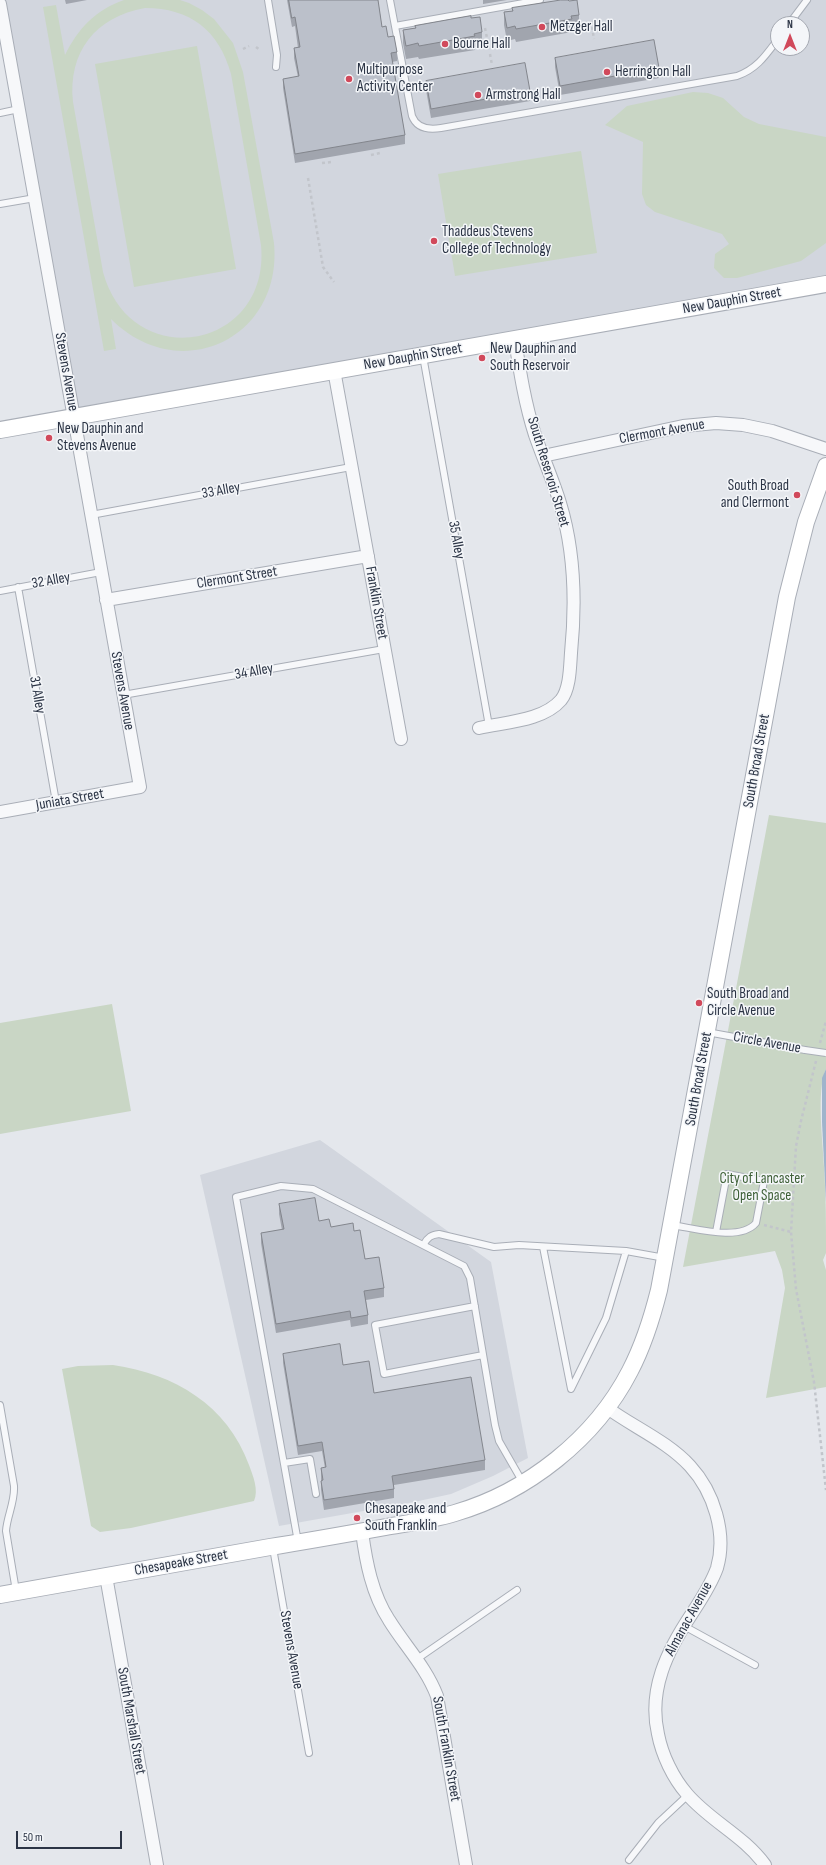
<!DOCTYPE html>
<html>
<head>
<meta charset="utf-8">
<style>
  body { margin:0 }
  #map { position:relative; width:826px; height:1865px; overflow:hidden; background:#e4e7ec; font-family:"Sofia Sans Condensed",sans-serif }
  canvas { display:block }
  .north { position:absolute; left:770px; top:16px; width:40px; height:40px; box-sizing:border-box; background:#f4f6f9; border:1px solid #a4a8b1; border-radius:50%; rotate:0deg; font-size:11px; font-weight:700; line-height:16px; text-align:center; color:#2b3445 }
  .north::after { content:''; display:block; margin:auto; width:14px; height:18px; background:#d1495b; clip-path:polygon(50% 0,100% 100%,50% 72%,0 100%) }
  .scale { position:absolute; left:16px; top:1831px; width:106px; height:18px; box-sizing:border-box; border:2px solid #2b3445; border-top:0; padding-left:5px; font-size:12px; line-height:14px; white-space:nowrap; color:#2b3445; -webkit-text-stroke:3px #f4f6f9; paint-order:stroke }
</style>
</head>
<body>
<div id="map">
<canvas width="826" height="1865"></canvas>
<div class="north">N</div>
<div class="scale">50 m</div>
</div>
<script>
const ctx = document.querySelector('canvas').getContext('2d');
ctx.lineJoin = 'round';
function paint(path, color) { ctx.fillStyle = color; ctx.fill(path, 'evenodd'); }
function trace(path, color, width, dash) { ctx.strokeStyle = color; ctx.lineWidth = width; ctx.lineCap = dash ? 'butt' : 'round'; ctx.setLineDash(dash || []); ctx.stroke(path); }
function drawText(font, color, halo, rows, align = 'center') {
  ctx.font = font + ' "Sofia Sans Condensed",sans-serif'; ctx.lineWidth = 3; ctx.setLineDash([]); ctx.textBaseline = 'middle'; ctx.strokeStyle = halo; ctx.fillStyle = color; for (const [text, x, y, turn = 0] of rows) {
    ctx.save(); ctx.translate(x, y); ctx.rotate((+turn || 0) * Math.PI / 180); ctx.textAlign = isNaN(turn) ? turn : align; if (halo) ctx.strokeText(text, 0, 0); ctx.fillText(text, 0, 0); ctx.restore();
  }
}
const built = new Path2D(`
  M0,0H826V284L74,417ZM778,24H802V48H778Z
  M320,1140L491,1262L528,1458L493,1476L451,1494L414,1502L279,1526L200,1175Z`);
const green = new Path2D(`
  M124,0H180L189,3L202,10L214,19L233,43L243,72L274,243C283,339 179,387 111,319L116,349L104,351L43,7L56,5L65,55C78,29 95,10 124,0ZM145,8C190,8 219,30 231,74L261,245C271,350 131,375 103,272L73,102C68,52 95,17 145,8Z
  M197,46L236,269L134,287L95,64Z
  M693,92L708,93L723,98L744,117L759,124L826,137V243L801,261L737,278H724L714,268L715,254L729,244L722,234L655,212L646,205L642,194L643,142L605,125L627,106Z
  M581,151L597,253L455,276L438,174Z
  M769,815L826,823V1069C816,1091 823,1142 824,1167C826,1196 826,1224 826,1253L823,1260L826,1270V1387L766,1398L785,1288L782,1270L775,1251L683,1267Z
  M112,1004L131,1111L0,1134V1023Z
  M113,1365C175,1374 227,1405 249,1465C253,1476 259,1490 254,1501L131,1528L100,1532L91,1526L62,1369L78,1366Z`);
const water = new Path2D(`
  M826,1069V1202L822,1122V1078Z`);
const path = new Path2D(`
  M591,21L594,39
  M485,28L488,43
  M256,47L260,50
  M243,49L249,46
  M490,54L492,65
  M371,155L380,153
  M322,163L332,162
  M308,178L323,267L334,282
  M820,1043L826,1021
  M816,1061L801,1121L796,1146L791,1232L796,1289L814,1382L826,1490
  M764,1225L791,1232`);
const lane = new Path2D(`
  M268,0L277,55L276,67
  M390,0L412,116C417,129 429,130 441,128L737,76C757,69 766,55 778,39
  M789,24L807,0
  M395,26L540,0
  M0,113L19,109
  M0,204L35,198
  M423,356L489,726
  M91,515L351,467
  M18,587L56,802
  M0,591L101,572
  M123,695L384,649
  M707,1032L805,1050
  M672,1225C694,1228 740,1242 756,1223L764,1181L727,1174L716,1232
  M424,1244C428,1237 431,1235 439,1234L494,1247L519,1245L626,1251L665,1258
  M543,1247L571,1389L606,1318L626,1251
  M475,1306L375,1325L384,1374L483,1355
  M0,1405L14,1486C15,1502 7,1516 6,1531L16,1591
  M284,1463L310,1459L316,1494
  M298,1542L236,1197L281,1186L313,1189L464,1266L470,1278L495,1425L499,1441L522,1481
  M273,1548L309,1753
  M684,1626L755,1665
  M417,1659L517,1590
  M629,1860L658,1823L688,1795`);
const street = new Path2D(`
  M0,4L140,787L0,812
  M334,370L401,739
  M543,456L683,426L716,423L743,425L772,431L826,449
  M106,600L368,556
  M479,728C505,722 543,721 561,700C570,689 570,667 571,653C576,603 575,552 560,503C553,480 543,458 535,435C525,404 520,372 515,340
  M606,1407C633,1427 667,1441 690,1466C714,1492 727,1534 717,1568C711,1585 700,1601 691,1615C667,1651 648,1690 658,1734C662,1755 673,1778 687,1794C710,1821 743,1835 765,1865
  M362,1532C366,1562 372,1594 389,1620C405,1646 426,1667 437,1696L466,1865
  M106,1576L157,1865`);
const secondary = new Path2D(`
  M0,430L826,284
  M0,1595C90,1579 180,1563 270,1547C308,1541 347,1534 386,1527C409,1523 432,1520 455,1513C527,1492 595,1439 630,1371C643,1346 652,1318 659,1290L787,597L806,522L826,466`);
const laneBridge = new Path2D(`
  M805,1050L826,1053`);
const wall = new Path2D(`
  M65,0H87L66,4Z
  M287,0H378L382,27L397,52V61L392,62L405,135V144L295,163L283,88V79L298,77L294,58V48H298L295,26L292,27Z
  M483,0H507L483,4Z
  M569,1L579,15V28L572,30V32L516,42L515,39L507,41L504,25V12L512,11V8Z
  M471,18L482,32V46L475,47V50L419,59L418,57L406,59L403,43V30L415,28V26Z
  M555,58L659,68V78L560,95L555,67Z
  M426,81L530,91V101L431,118L426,90Z
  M279,1204L319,1221L331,1227L354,1231L365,1259L384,1288V1297L366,1300L368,1315V1324L351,1327L350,1320L276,1333L261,1243V1233L282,1230L279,1214Z
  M283,1354L343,1365L374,1393L485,1460V1470L394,1485V1498L324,1510L321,1490V1468H325L322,1451L298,1455L283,1363Z`);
const building = new Path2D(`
  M289,0H378L382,27L386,26L388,37L394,36L397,52L391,53L405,135L295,154L283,79L299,76L294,48L300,47L295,17L292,18Z
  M561,0H568L569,1L577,0L579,15L571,16L572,19L516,29L515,26L507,28L504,12L513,11L512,8Z
  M471,16V18L480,17L482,32L474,34L475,36L419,46L418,43L406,46L403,30L416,28L415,26Z
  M654,40L659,68L560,86L555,58Z
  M525,63L530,91L431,109L426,81Z
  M315,1198L319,1221L329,1219L331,1227L353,1223L354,1231L360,1230L365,1259L379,1257L384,1288L364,1291L368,1315L351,1318L350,1311L276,1324L261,1233L284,1229L279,1204Z
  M340,1344L343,1365L369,1361L374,1393L471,1377L485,1460L392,1476L394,1489L324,1500L321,1481L323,1480L321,1468L326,1467L322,1442L298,1446L283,1354Z`);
const markers = [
  [542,27,4,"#d1495b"],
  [445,44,4,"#d1495b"],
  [607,72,4,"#d1495b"],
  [349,79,4,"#d1495b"],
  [478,95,4,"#d1495b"],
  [434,241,4,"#d1495b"],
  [482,358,4,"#d1495b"],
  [49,438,4,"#d1495b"],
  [797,495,4,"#d1495b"],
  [699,1003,4,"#d1495b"],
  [357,1518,4,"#d1495b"]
];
const poiNames = [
  ["Metzger Hall",550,27],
  ["Bourne Hall",453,44],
  ["Multipurpose",357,70],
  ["Activity Center",357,87],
  ["Herrington Hall",615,72],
  ["Armstrong Hall",486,95],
  ["Thaddeus Stevens",442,232],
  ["College of Technology",442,249],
  ["New Dauphin and",490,349],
  ["South Reservoir",490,366],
  ["New Dauphin and",57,429],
  ["Stevens Avenue",57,446],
  ["South Broad",789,486,"right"],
  ["and Clermont",789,503,"right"],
  ["South Broad and",707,994],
  ["Circle Avenue",707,1011],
  ["Chesapeake and",365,1509],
  ["South Franklin",365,1526]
];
const streetNames = [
  ["New Dauphin Street",732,301,-10],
  ["New Dauphin Street",413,357,-10],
  ["Stevens Avenue",66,372,80],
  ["Clermont Avenue",662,432,-10],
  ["South Reservoir Street",548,472,73],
  ["33 Alley",221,491,-10],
  ["35 Alley",456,540,80],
  ["Clermont Street",237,578,-9],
  ["32 Alley",51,581,-10],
  ["Franklin Street",376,603,80],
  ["34 Alley",254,672,-10],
  ["Stevens Avenue",122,691,80],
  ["31 Alley",37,695,80],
  ["South Broad Street",757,761,-80],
  ["Juniata Street",70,800,-10],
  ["Circle Avenue",767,1043,10],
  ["South Broad Street",699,1079,-80],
  ["Chesapeake Street",181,1563,-10],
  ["Almanac Avenue",689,1619,-61],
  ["Stevens Avenue",291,1650,80],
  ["South Marshall Street",131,1721,80],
  ["South Franklin Street",446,1749,80]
];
const parkNames = [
  ["City of Lancaster",762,1179],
  ["Open Space",762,1196]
];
paint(built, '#d2d6de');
paint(green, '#c9d6c5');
paint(water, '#9fb4cc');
trace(lane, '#a9aeb7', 8);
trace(street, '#a9aeb7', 14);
trace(secondary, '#a9aeb7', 18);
trace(path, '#c2c5cb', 2.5, [3, 3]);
trace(lane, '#f7f8fa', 6);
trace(street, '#f7f8fa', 12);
trace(secondary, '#fff', 16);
trace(laneBridge, '#a9aeb7', 8, []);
trace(laneBridge, '#f7f8fa', 6);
paint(wall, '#a1a5ae');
paint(building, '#bbc0ca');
trace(building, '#83868d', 1);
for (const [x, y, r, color] of markers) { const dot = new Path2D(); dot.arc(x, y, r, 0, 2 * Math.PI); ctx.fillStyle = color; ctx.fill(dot); trace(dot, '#f4f6f9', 1.5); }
drawText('15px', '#2b3445', '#f4f6f9', poiNames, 'left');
drawText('15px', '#2b3445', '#f4f6f9', streetNames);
drawText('15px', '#3f6138', '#f4f6f9', parkNames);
</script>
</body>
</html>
